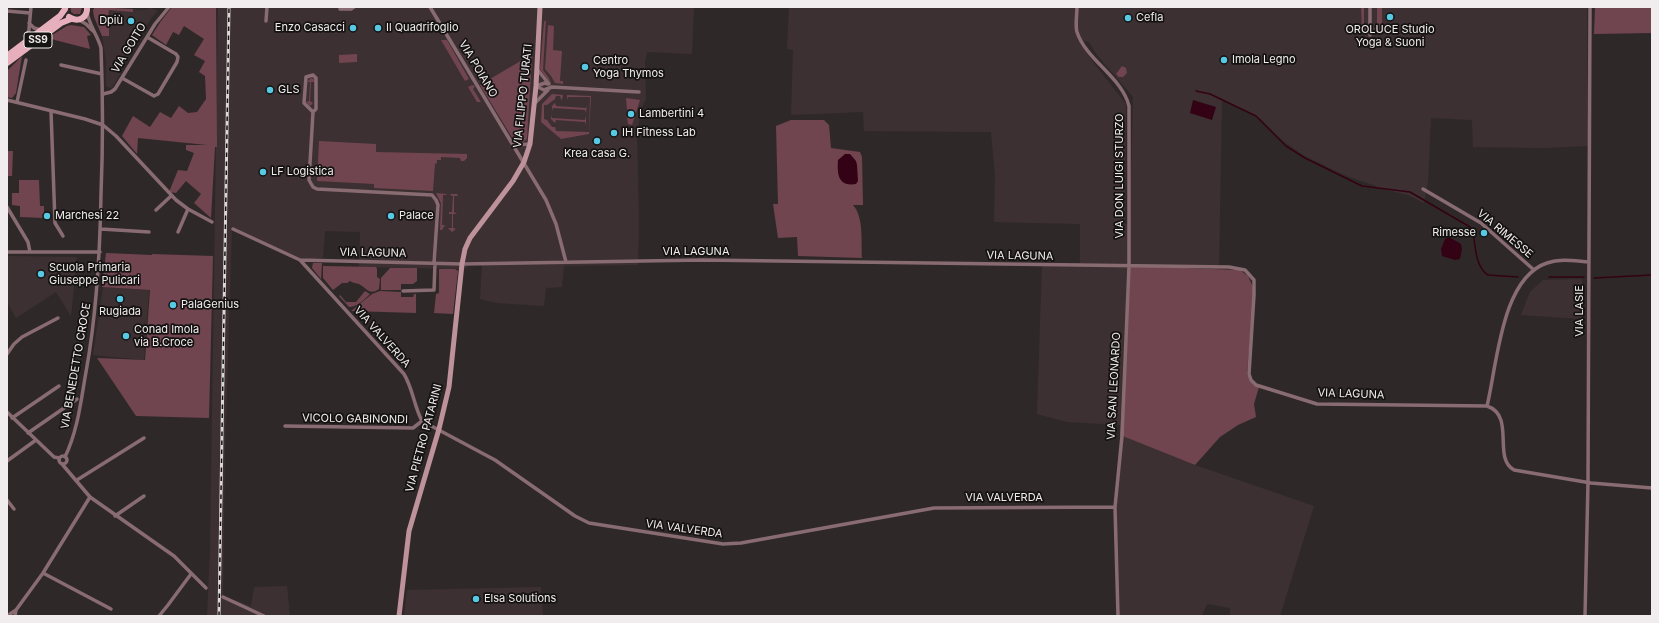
<!DOCTYPE html>
<html>
<head>
<meta charset="utf-8">
<style>
  body { margin:0 }
  #map { position:relative; width:1659px; height:623px; overflow:hidden; background:#2f2829; font-family:Inter,sans-serif }
  canvas { display:block }
  .frame { position:absolute; inset:0; border:8px solid #f1eced; pointer-events:none }
</style>
</head>
<body>
<div id="map">
<canvas width="1659" height="623"></canvas>
<div class="frame"></div>
</div>
<script>
const ctx = document.querySelector('canvas').getContext('2d');
ctx.lineJoin = 'round';
function paint(path, color) { ctx.fillStyle = color; ctx.fill(path, 'evenodd'); }
function trace(path, color, width, dash) { ctx.strokeStyle = color; ctx.lineWidth = width; ctx.lineCap = dash ? 'butt' : 'round'; ctx.setLineDash(dash || []); ctx.stroke(path); }
function drawText(font, color, halo, rows, align = 'center') {
  ctx.font = font + ' Inter,sans-serif'; ctx.lineWidth = 3.5; ctx.setLineDash([]); ctx.textBaseline = 'middle'; ctx.strokeStyle = halo; ctx.fillStyle = color; for (const [text, x, y, turn = 0] of rows) {
    ctx.save(); ctx.translate(x, y); ctx.rotate((+turn || 0) * Math.PI / 180); ctx.textAlign = isNaN(turn) ? turn : align; if (halo) ctx.strokeText(text, 0, 0); ctx.fillText(text, 0, 0); ctx.restore();
  }
}
const built = new Path2D(`
  M95,7L144,10L151,8L158,11L152,17L119,72L121,73L112,88L107,87L106,85V61L102,36L94,17L93,10Z
  M218,7H694L692,54L647,52L645,63L646,99L643,105L637,131L639,223L638,265L564,266L562,287L546,288L544,306L497,303L480,299L482,266L474,262L465,269L359,267L360,232L325,231L323,258L303,260L232,228L225,449L223,596L251,606L254,587L287,586L290,616H207L210,550Z
  M789,7H1587L1588,146L1545,148L1473,147L1472,120L1431,118L1428,182L1424,203L1408,195L1378,188L1376,186L1344,175L1303,155L1282,140L1261,119L1222,100L1219,269L1130,266L1121,425L1067,422L1037,414L1042,264L1080,263V224L994,222L995,175L991,132L864,131L863,112L791,115L793,50L787,49ZM1080,40L1089,42L1097,55L1133,97L1130,225L1125,224L1126,104L1086,53Z
  M7,256L77,257L71,316L56,292L16,318L7,302Z
  M1582,279V319L1521,315L1530,292L1543,280Z
  M103,287L149,290L144,360L93,355Z
  M1120,435L1195,465L1314,506L1280,616H1230V608L1207,604L1202,616H1117L1114,508Z
  M541,587L543,616H404L407,590Z`);
const green = new Path2D(`
  M71,7H82L80,14H74L71,12Z
  M95,7L133,9V12L109,10L107,26L109,28V36H102L94,17L93,10Z
  M172,7H216L217,147H215L211,218L194,203L201,194L186,181L176,193L169,192L178,170L187,171L194,153L186,150V145H207L138,138L137,154L122,136L133,116L150,127L160,112L171,118L179,106L188,113L197,112L206,99L205,76L199,72L205,61L194,55L204,39L184,26L179,35L173,32L166,45L152,35L161,21Z
  M1361,7H1364V28H1368L1366,31H1362Z
  M1377,7H1382V31H1376L1373,28H1377Z
  M1595,7H1652V33L1594,34Z
  M546,20L543,70L549,78L551,84L540,69L544,22Z
  M71,25L84,27L91,35L87,36L90,49L47,38L67,26Z
  M548,25L554,26L553,50L562,51L560,81H563V84L555,83L551,76L545,69Z
  M441,40H447L469,79L465,81Z
  M357,54V62L339,63V55Z
  M22,56L16,93L12,98L7,97V71Z
  M529,56L532,57L527,139L522,143H517L513,139L480,85Z
  M1122,66L1126,68L1127,73L1123,77H1119L1116,74Z
  M311,78L314,79L315,82H311L310,101L313,103L310,106L306,102L309,101L310,82H307Z
  M472,85L475,86L473,89L481,102H477L468,87Z
  M552,94L563,95L562,100L561,99L560,96H556L555,99L547,105H544V119L547,120L552,127H555L556,131L589,132L590,97H568L567,100V95L591,96L589,134L561,139L541,122L542,104Z
  M626,98L640,100L632,125L628,124L627,118H633V110L627,109Z
  M555,103L556,106L586,108L587,105L586,113L585,110L553,108L552,111V106Z
  M551,115L552,118L585,120L586,116V125L585,122L556,120L555,123L551,119Z
  M791,120H824L829,125L831,148L860,152L862,157L863,205H853C864,217 861,242 862,258L798,256L797,237L778,238L773,204H778L776,126Z
  M319,141L376,144V152L467,154V158L464,161H461L460,158L441,157V160H437V163L435,164L433,191L374,188V184L317,181Z
  M7,151H13L12,176H7Z
  M19,180H39L40,206H44V218L20,217V206L12,205V193H19Z
  M436,193L446,194L447,195H443L442,225H445L442,230H440L441,203Z
  M451,194H457L458,196H454V212L457,214H453V228L456,229L452,232L448,228H452V214H449V212H452L453,196L450,195Z
  M106,253L152,255V254L213,256L209,418L136,416L97,358L145,360L150,290L102,287Z
  M313,263H322L321,279L312,268Z
  M323,266L376,267L377,269V277L380,279L379,289C369,296 367,288 359,284C356,283 353,283 350,281L347,283H342L333,290L323,278Z
  M1130,266L1240,270L1248,276L1254,289L1247,374L1250,381L1259,387L1254,404L1256,417L1238,425L1220,437L1195,465L1120,435Z
  M390,268H417V281L413,284H401V290H381V278Z
  M439,269H455L458,271L453,314L434,313L436,294L439,293Z
  M365,291L370,294C364,300 357,307 349,307L339,296L340,295L346,302H356Z
  M380,291L401,292V297H413L414,294H416V313L351,311L372,294Z`);
const water = new Path2D(`
  M1193,100L1216,107L1212,120L1190,113Z
  M845,154H850L856,161L857,165L858,181L856,184C838,187 837,174 838,160Z
  M1449,237L1461,244L1462,249L1460,259L1455,260L1442,256L1441,249L1445,239Z`);
const stream = new Path2D(`
  M1196,91L1210,94L1256,116L1286,146L1305,158L1362,186L1410,192L1470,227L1473,230C1475,244 1475,267 1488,275L1518,277
  M1549,277H1584
  M1594,278L1652,275`);
const street = new Path2D(`
  M430,7L546,200L556,224L566,262
  M1077,7C1077,14 1075,25 1077,32C1086,60 1122,77 1129,106V266L1122,436L1115,507L1118,616
  M1370,7V35
  M340,9H351L354,7
  M7,11L30,13
  M79,20L86,24L93,31
  M266,21L267,7
  M29,23L34,28L41,30
  M28,40L31,7
  M61,65L102,74
  M537,69L549,84
  M122,78L154,96L158,94L177,62L178,57L176,54L147,37
  M536,86L544,90L552,87L639,92
  M536,86L545,83L548,84
  M103,94L111,92L115,89L155,24L169,7
  M7,100L85,119L103,125L116,136L176,200L188,209L212,222
  M17,102L26,60
  M535,103L548,90
  M51,111L55,223L63,236
  M313,112L304,103L306,77L313,75L316,78V109L313,112L309,180L313,187L317,189L432,195L436,200L438,205L434,263
  M512,142L516,145L530,144
  M1423,189L1481,223L1534,270
  M7,207L28,242L30,252
  M156,210L171,196
  M101,229L149,232
  M233,229L300,260L462,264L703,260L1229,267L1245,270L1254,280V295L1249,374L1251,380L1256,385L1317,404L1487,406C1516,416 1492,458 1514,470L1591,483L1652,488
  M178,232L188,209
  M7,252H100
  M300,260L404,374C413,389 414,406 422,421L495,460L575,516L589,523L723,544L741,543L934,508L1115,507
  M403,291L434,290L435,263
  M7,354L14,344L22,337L58,318
  M1487,406C1497,366 1501,278 1547,263C1561,258 1575,261 1589,262
  M7,412L54,457L59,458
  M12,418L59,386
  M285,426L413,428L422,421
  M28,433L77,399
  M59 460a4 4 0 1 1 8 0a4 4 0 1 1-8 0Z
  M65,457C78,430 81,400 86,372C97,312 100,254 101,194C103,145 103,97 101,48C98,36 89,25 87,12
  M7,461L36,440
  M62,464L90,497L174,556L206,588
  M77,480L144,438
  M7,500L14,509
  M115,516L144,496
  M43,573L111,609
  M223,597L264,616
  M7,616L16,610L43,573L90,497
  M15,616L16,610
  M159,616L168,605L191,574
  M1585,616L1588,482L1590,7`);
const secondary = new Path2D(`
  M399,616L409,531L439,429L449,387L462,264L465,249L470,238L513,181L524,162L530,144L536,86L540,7`);
const primary = new Path2D(`
  M69,17C78,23 88,18 87,7
  M7,56L60,16L65,9
  M7,63L61,23L71,19`);
const rail = new Path2D(`
  M219,616L229,7`);
const markers = [
  [1390,17,4,"#57c9e2"],
  [1128,18,4,"#57c9e2"],
  [131,21,4,"#57c9e2"],
  [353,28,4,"#57c9e2"],
  [378,28,4,"#57c9e2"],
  [1224,60,4,"#57c9e2"],
  [585,67,4,"#57c9e2"],
  [270,90,4,"#57c9e2"],
  [631,114,4,"#57c9e2"],
  [614,133,4,"#57c9e2"],
  [597,141,4,"#57c9e2"],
  [263,172,4,"#57c9e2"],
  [47,216,4,"#57c9e2"],
  [391,216,4,"#57c9e2"],
  [1484,233,4,"#57c9e2"],
  [41,274,4,"#57c9e2"],
  [120,299,4,"#57c9e2"],
  [173,305,4,"#57c9e2"],
  [126,336,4,"#57c9e2"],
  [476,599,4,"#57c9e2"]
];
const shields = [
  [38,40,28]
];
const shieldNames = [
  ["SS9",38,40]
];
const poiNames = [
  ["Cefla",1136,18],
  ["Dpiù",123,21,"right"],
  ["Enzo Casacci",345,28,"right"],
  ["Il Quadrifoglio",386,28],
  ["OROLUCE Studio",1390,30,"center"],
  ["Yoga & Suoni",1390,43,"center"],
  ["Imola Legno",1232,60],
  ["Centro",593,61],
  ["Yoga Thymos",593,74],
  ["GLS",278,90],
  ["Lambertini 4",639,114],
  ["IH Fitness Lab",622,133],
  ["Krea casa G.",597,154,"center"],
  ["LF Logistica",271,172],
  ["Marchesi 22",55,216],
  ["Palace",399,216],
  ["Rimesse",1476,233,"right"],
  ["Scuola Primaria",49,268],
  ["Giuseppe Pulicari",49,281],
  ["PalaGenius",181,305],
  ["Rugiada",120,312,"center"],
  ["Conad Imola",134,330],
  ["via B.Croce",134,343],
  ["Elsa Solutions",484,599]
];
const streetNames = [
  ["VIA GOITO",129,48,-59],
  ["VIA POIANO",478,69,59],
  ["VIA FILIPPO TURATI",523,96,-84],
  ["VIA DON LUIGI STURZO",1120,176,-90],
  ["VIA RIMESSE",1505,234,40],
  ["VIA LAGUNA",696,252],
  ["VIA LAGUNA",373,253,1],
  ["VIA LAGUNA",1020,256,1],
  ["VIA LASIE",1580,311,-90],
  ["VIA VALVERDA",382,337,48],
  ["VIA BENEDETTO CROCE",76,366,-80],
  ["VIA SAN LEONARDO",1114,386,-87],
  ["VIA LAGUNA",1351,394,2],
  ["VICOLO GABINONDI",355,419,1],
  ["VIA PIETRO PATARINI",424,438,-75],
  ["VIA VALVERDA",1004,498],
  ["VIA VALVERDA",684,529,8]
];
paint(built, '#3d3033');
paint(green, '#70454f');
paint(water, '#330214');
trace(stream, '#330214', 1.5);
trace(street, '#886c72', 3.5);
trace(secondary, '#be929b', 5);
trace(primary, '#e7afbb', 6);
trace(rail, '#dcd7d8', 3);
trace(rail, '#151212', 1.5, [4.5]);
for (const [x, y, r, color] of markers) { const dot = new Path2D(); dot.arc(x, y, r, 0, 2 * Math.PI); ctx.fillStyle = color; ctx.fill(dot); trace(dot, '#151212', 1.5); }
for (const [x, y, w] of shields) { const box = new Path2D(); box.roundRect(x - w / 2, y - 8, w, 16, 3); ctx.fillStyle = '#151212'; ctx.fill(box); trace(box, '#f1eced', 1); }
drawText('bold 10px', '#f1eced', null, shieldNames);
drawText('11px', '#f1eced', '#151212', poiNames, 'left');
drawText('11px', '#f1eced', '#151212', streetNames);
</script>
</body>
</html>
